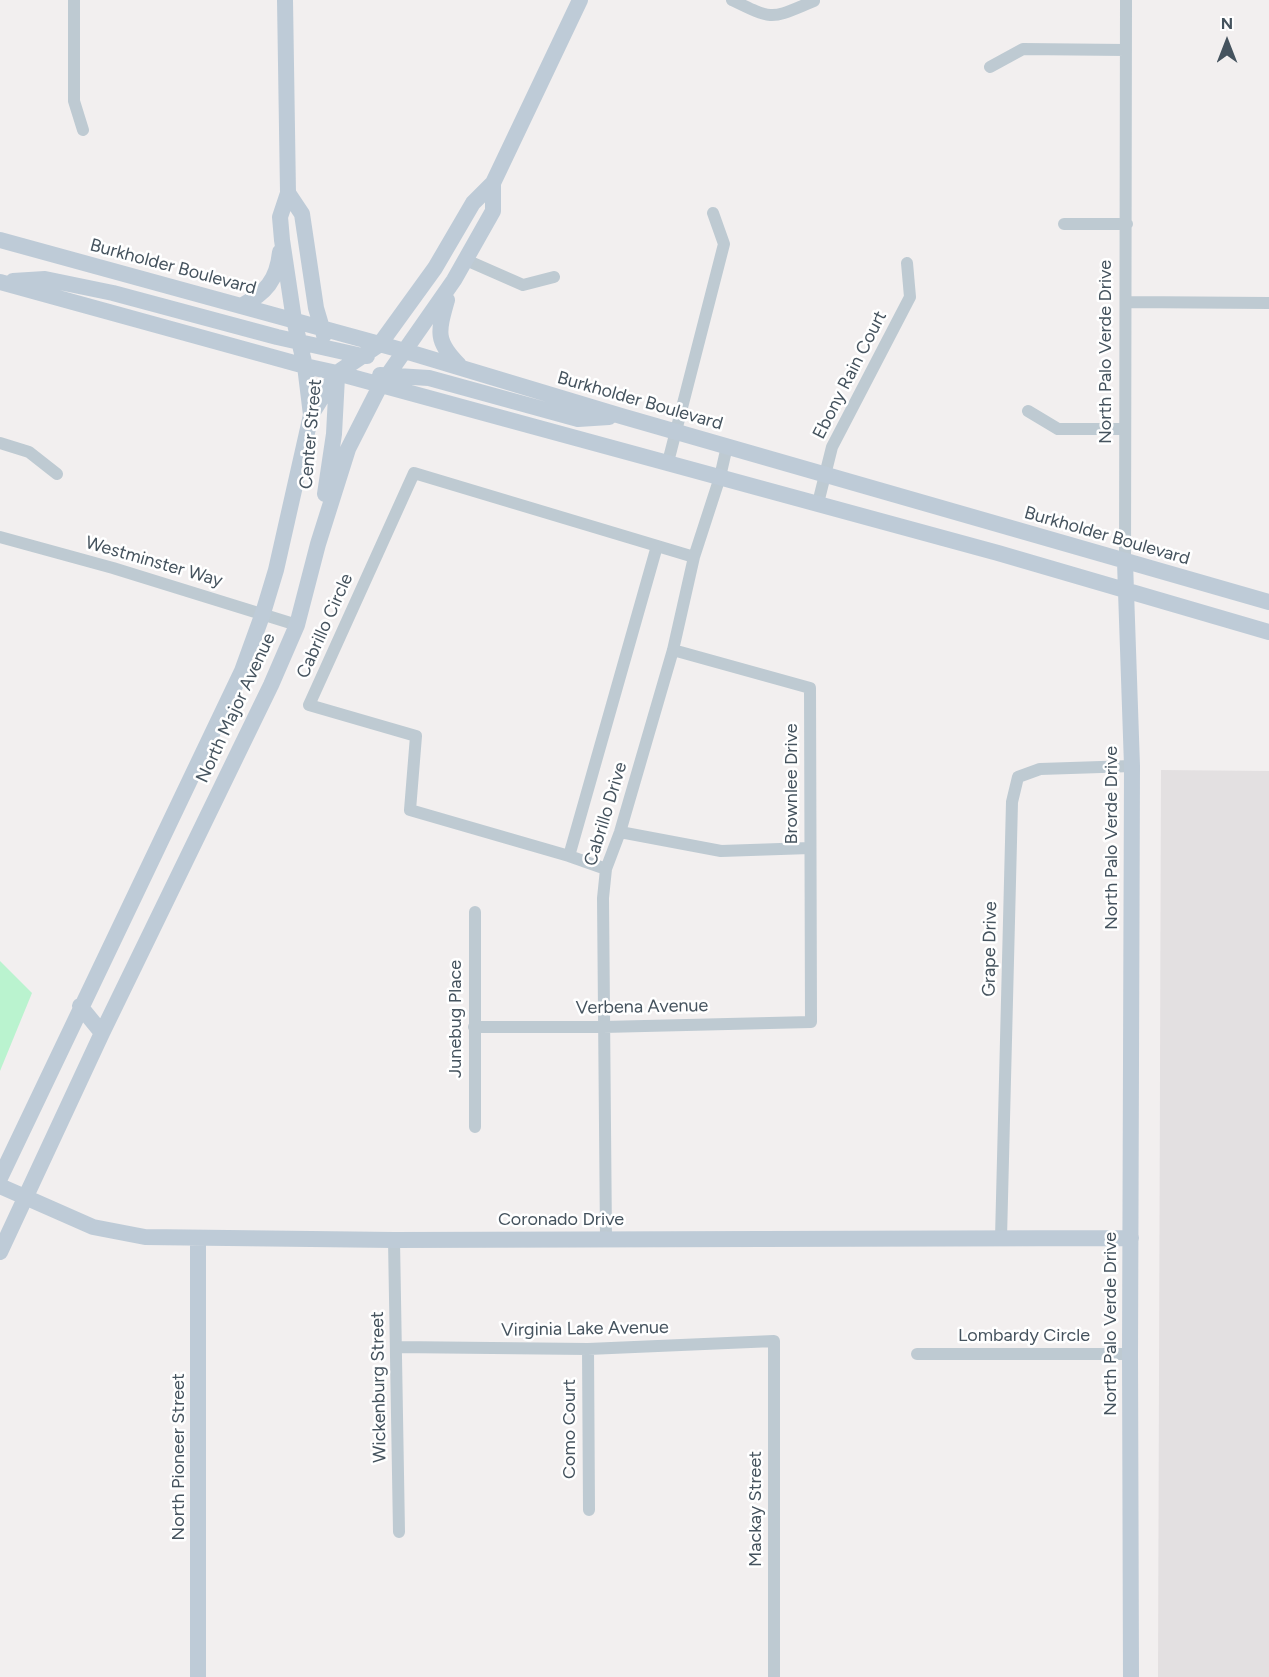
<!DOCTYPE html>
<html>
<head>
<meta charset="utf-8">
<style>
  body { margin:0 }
  #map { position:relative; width:1269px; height:1677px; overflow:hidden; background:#f2efef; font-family:Figtree,sans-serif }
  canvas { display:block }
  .north { position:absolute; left:1197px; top:12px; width:60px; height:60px; -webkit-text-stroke:4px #fff; paint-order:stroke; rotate:0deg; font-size:16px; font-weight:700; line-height:24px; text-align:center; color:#45535e }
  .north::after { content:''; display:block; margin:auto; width:21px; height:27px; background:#45535e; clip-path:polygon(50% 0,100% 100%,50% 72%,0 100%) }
</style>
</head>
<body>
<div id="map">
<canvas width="1269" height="1677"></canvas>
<div class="north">N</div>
</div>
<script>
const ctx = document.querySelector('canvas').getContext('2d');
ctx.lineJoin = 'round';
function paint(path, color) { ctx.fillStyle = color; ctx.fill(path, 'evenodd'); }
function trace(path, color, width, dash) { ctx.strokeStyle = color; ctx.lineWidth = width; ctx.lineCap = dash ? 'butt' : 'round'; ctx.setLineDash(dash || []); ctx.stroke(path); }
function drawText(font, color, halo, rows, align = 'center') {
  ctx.font = font + ' Figtree,sans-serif'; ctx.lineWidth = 5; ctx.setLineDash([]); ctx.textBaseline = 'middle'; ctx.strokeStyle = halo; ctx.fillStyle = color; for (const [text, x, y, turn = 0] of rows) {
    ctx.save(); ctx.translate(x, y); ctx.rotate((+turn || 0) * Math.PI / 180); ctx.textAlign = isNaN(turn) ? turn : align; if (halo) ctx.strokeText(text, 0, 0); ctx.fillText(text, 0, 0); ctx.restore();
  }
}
const education = new Path2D(`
  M1161,770L1269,771V1677H1158Z`);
const green = new Path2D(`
  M0,961L32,993L0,1071Z`);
const street = new Path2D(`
  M74,0V101L83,130
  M732,0C775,21 770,19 814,1
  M990,67L1023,49L1126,50
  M1064,224H1127
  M466,260L523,285L554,277
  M1127,302L1269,303
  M1028,411L1058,429H1125
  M0,443L29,452L57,474
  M668,462L724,244L713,213
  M818,503L832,447L910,297L907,263
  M0,537L113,568L297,625
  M1125,562L1126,0
  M620,832L721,851L810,848
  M569,856L657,546
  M606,869L569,856L410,810L416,736L309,705L414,473L694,557
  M475,912V1127
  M474,1027H603L811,1022L810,688L673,650
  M1001,1238L1012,802L1018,777L1040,769L1132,766
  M606,1239L603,898L606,869L620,832L673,650L694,557L720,477L727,446
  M394,1240L399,1532
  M396,1347L588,1349L774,1341V1677
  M588,1349L589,1510
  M917,1354H1130`);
const secondary = new Path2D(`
  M285,0L288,193L280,217L282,240L294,320L305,366L311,415
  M288,193L302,214L316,308L324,335
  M0,240L405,351L621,416L1269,602
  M13,281L45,279L113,293L277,337L362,356H367
  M0,282L305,366L337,373L998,553L1269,632
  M447,300C438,332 435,341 459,365
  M241,306C266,293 277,280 280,252
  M380,375L429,378L578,419L609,417
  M325,494L334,434L337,377
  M1125,562L1132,766L1130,1354L1131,1677
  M80,1006L102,1033
  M0,1178L242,671L263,613L276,570L311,415L337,373L380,344L435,268L473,203L493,183L580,0
  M0,1186L93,1227L145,1237L394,1240L1131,1238
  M198,1238V1677
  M0,1252L102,1033L271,685L297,625L318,544L348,449L380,386L454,280L493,211V183`);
const streetNames = [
  ["Burkholder Boulevard",173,267,15],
  ["North Palo Verde Drive",1106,352,-90],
  ["Ebony Rain Court",850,375,-63],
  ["Burkholder Boulevard",640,401,16],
  ["Center Street",311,434,-85],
  ["Burkholder Boulevard",1107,536,16],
  ["Westminster Way",154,562,16],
  ["Cabrillo Circle",325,626,-66],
  ["North Major Avenue",236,708,-65],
  ["Brownlee Drive",792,784,-90],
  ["Cabrillo Drive",606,814,-73],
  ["North Palo Verde Drive",1112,838,-90],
  ["Grape Drive",990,949,-89],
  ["Verbena Avenue",642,1007,-1],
  ["Junebug Place",456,1019,-90],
  ["Coronado Drive",561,1220],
  ["North Palo Verde Drive",1111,1324,-90],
  ["Virginia Lake Avenue",585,1329,-1],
  ["Lombardy Circle",1024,1336],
  ["Wickenburg Street",379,1387,-91],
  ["Como Court",570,1429,-90],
  ["North Pioneer Street",179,1457,-90],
  ["Mackay Street",756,1509,-90]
];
paint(education, '#e3e0e1');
paint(green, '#baf3cf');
trace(street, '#becad2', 12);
trace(secondary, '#becbd7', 16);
drawText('18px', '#45535e', '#fff', streetNames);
</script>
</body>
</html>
